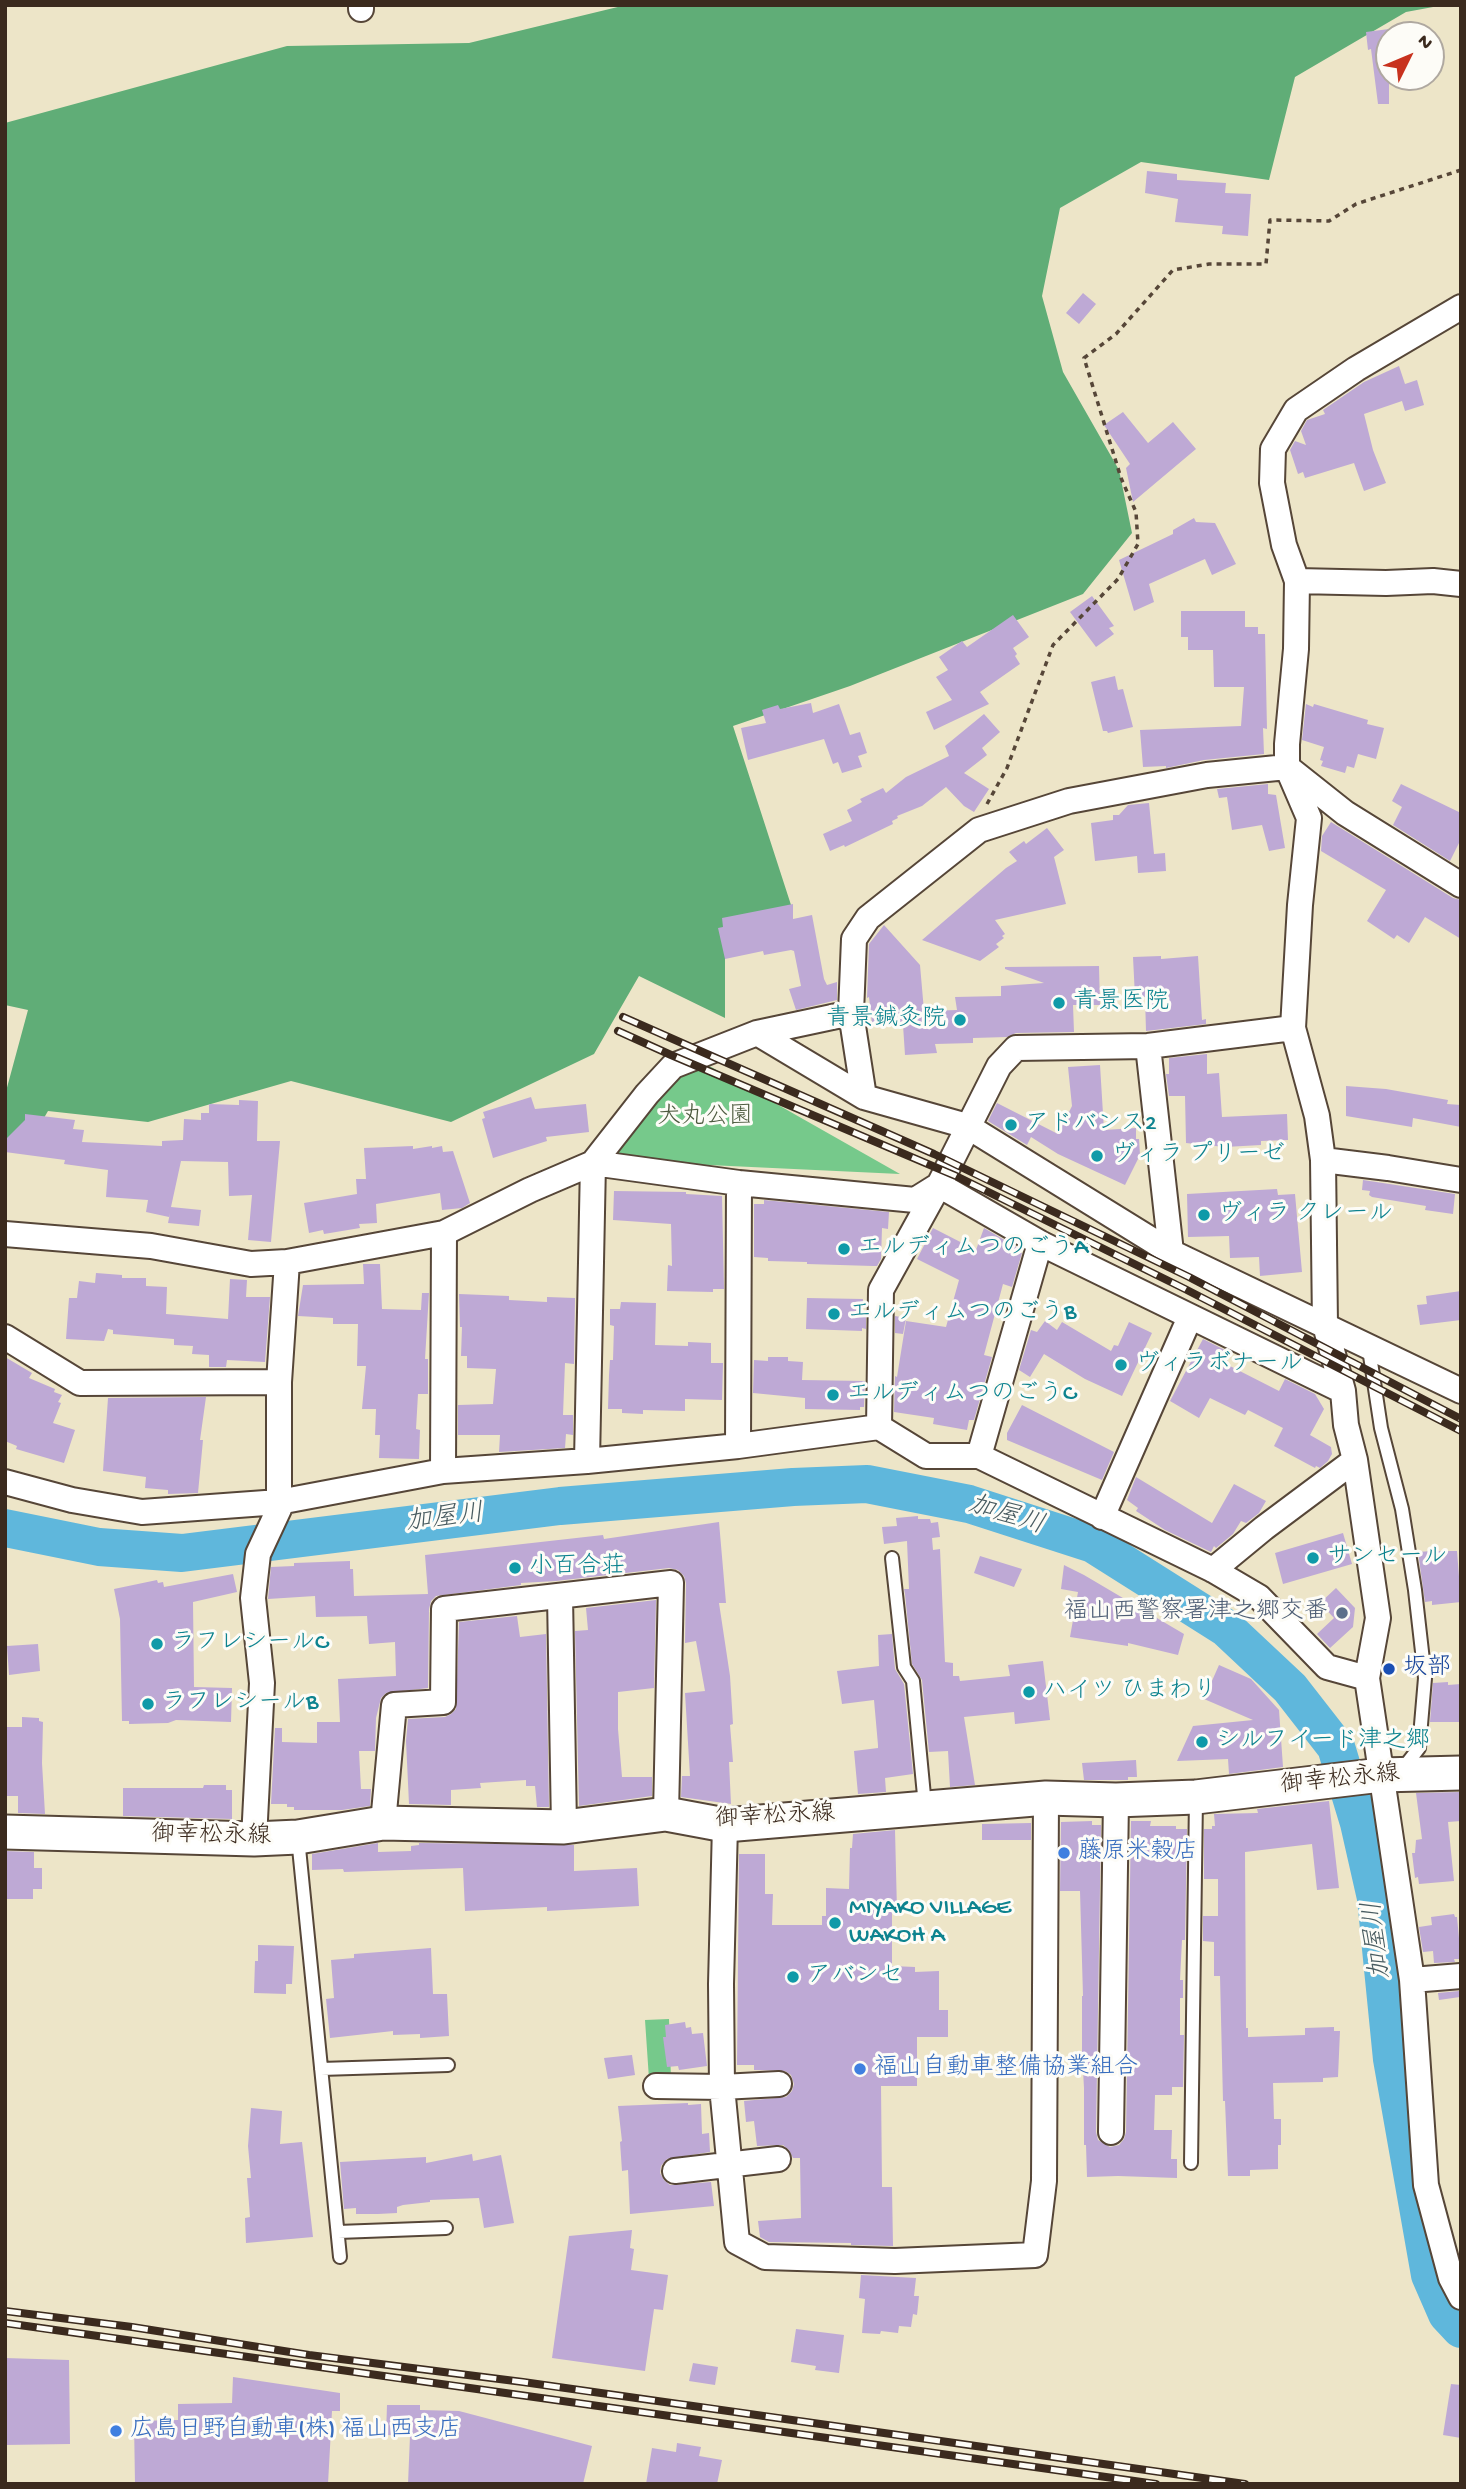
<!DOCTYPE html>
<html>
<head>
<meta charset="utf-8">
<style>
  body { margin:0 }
  #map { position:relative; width:1466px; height:2489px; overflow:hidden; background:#ede5c8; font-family:"Gochi Hand",sans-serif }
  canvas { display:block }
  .frame { position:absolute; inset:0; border:7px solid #3b2a1e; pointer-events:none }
  .north { position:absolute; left:1375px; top:21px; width:70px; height:70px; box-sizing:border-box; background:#fdfcf7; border:2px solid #afa8a0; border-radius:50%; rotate:47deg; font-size:19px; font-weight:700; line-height:28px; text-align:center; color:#3b2a1e }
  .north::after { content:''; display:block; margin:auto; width:24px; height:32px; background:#c8321e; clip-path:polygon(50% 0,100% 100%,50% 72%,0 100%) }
</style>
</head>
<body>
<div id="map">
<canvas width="1466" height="2489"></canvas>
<div class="frame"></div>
<div class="north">N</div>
</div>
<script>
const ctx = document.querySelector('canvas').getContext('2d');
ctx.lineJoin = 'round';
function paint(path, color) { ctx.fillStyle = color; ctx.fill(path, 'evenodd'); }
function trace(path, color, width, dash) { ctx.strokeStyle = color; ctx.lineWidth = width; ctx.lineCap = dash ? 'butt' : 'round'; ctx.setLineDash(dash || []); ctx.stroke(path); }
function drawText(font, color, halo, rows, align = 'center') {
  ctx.font = font + ' "Gochi Hand","Klee One",sans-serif'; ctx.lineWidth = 6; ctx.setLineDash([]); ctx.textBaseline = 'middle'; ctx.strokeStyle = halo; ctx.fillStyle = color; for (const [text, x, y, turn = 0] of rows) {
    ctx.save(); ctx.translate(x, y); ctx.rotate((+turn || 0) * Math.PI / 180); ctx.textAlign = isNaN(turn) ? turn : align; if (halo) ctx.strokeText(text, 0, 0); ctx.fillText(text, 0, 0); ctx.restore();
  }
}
const green = new Path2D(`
  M706,1064L900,1174L624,1161L619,1156L617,1149L669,1082L686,1070Z
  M669,2019L671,2079H649L645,2020Z`);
const forest = new Path2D(`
  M626,5H1444L1406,12L1295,77L1269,180L1141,162L1060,208L1042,296L1063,372L1119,470L1132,533L1083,594L850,686L733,726L791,905L725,921V1018L639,976L594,1054L451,1122L291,1081L148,1122L48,1111L23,1154L5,1147V1095L28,1010L5,1005V123L287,46L469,43Z`);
const river = new Path2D(`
  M5,1528L99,1547L182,1553L560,1506L793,1487L867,1484L969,1504L1093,1544L1226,1628L1290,1688L1336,1747L1359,1823L1376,1898L1392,2059L1430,2275L1447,2314L1461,2329`);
const building = new Path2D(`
  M1389,29V104H1378L1371,49L1368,50L1366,32Z
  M1147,171L1177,174V180L1226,183L1225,193L1251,194L1248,236L1222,234L1223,226L1175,222L1178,199L1145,193Z
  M1083,293L1096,304L1079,324L1066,313Z
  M1399,366L1405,384L1417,380L1424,405L1405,411L1402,401L1364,414L1373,450L1386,483L1364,491L1354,463L1305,478L1303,472L1298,474L1290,450L1295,441L1306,445L1301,431L1307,420L1325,414L1323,410L1364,382Z
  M1123,412L1148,443L1173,422L1196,449L1133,502L1126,468L1130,464L1104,425Z
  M1194,518L1196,522L1215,523L1236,564L1212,575L1205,559L1149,584L1154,602L1134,611L1119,560L1173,534V530Z
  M1092,596L1114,626L1109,628L1114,634L1096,647L1070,612Z
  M1181,611H1245V627H1258V634H1265L1267,729L1263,728L1264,754L1204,760L1166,768V766L1143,767L1140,730L1241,726L1244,687H1214L1213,650H1188V637H1181Z
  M1013,615L1029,637L1013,648L1017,654L1015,656L1020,664L980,692L989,704L934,730L926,712L952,700L936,677L948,670L939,657L962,641L967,647Z
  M1115,676L1118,690L1123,689L1133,727L1108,733L1107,731H1103L1091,682Z
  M811,703L813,713L839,704L850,735L860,732L867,753L858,756L862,767L842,773L838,762L833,764L824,739L748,760L741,728L766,723L762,710L778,705L780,709Z
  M1306,704L1313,707L1314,704L1368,720L1367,724L1384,728L1376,759L1358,754L1354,768L1347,766L1345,773L1321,766L1323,761L1320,760L1324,747L1302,740Z
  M984,714L1000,732L982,748L987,755L964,773L989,789L974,812L964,806L946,787L922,806L897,816L898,818L892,821L893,824L845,847L844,845L830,851L823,834L852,821L847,810L862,802L860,799L883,788L886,793L906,777L949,756L945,746Z
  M1268,784V794L1276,795L1285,848L1269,851L1262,825L1232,830L1227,797L1219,798L1217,789Z
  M1401,784L1461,813V839L1450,861L1393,825L1402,807L1392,801Z
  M1149,803L1154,854L1165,853L1166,871L1138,873L1137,856L1095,861L1091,823L1113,820V815H1119L1128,805Z
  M1331,822L1453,898L1461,900V939L1425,917L1409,943L1397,935L1394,939L1367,921L1386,890L1321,851L1322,836Z
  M1047,828L1064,850L1054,857L1066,904L995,920L1005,934L1002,936L1004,938L996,944L999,947L980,961L922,940L1006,868L1017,861L1009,852L1024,841L1026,844Z
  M793,904V919L812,915L824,979L827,985L837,982V1000L796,1010L789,989L801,986L794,951L791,950L764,955L763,951L725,959L718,928L723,927L722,918Z
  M884,925L920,965L924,1011L957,1010L955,997L1001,996V986L1044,983L1005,969V967L1099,966L1100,1005H1073L1074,1032L1016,1033L1007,1037L973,1038V1043L935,1044L937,1053L905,1055L903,1025L891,1026V1022L872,1024L869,997L867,998L869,944Z
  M1161,956V959L1198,956L1202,1020L1206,1019V1024L1146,1031L1145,997H1135L1133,957Z
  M1207,1054V1074L1219,1073L1222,1117L1287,1114L1288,1140L1261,1141V1145L1225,1147L1186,1143L1185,1096H1169L1166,1074H1169V1058Z
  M1100,1065L1104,1130L1136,1128V1139H1139L1140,1155L1125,1185L1058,1154L1031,1137L1027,1145L988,1121L997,1103L1058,1134L1072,1106L1068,1067Z
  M1346,1086L1386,1089L1448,1100L1447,1104L1461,1105V1127L1413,1118L1412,1127L1346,1116Z
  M531,1097L535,1109L586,1104L589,1132L546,1137L547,1141L493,1158L482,1119L485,1118L483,1112Z
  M239,1100L258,1101L257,1141H280L271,1242L248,1240L252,1195L229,1196L228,1162L181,1161L171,1207L201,1210L199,1226L168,1223L170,1213L169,1217L146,1212L148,1200L106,1197L108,1170L64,1164L65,1160L5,1152V1140L25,1120V1114L75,1120L73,1129L84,1130L82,1142L162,1146V1141L183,1140L184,1119L201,1120V1113H209V1104L239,1105Z
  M413,1146V1149L432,1146V1148L442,1146L443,1152L453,1151L470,1203L462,1208L442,1210L440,1193L376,1204L377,1223L359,1224L360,1228L324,1234L323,1230L309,1233L304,1203L357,1194L356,1179H366L364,1148Z
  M1363,1180L1455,1194L1453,1214L1425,1210L1426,1206L1372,1197L1369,1195L1370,1191L1362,1190Z
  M1277,1189L1278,1195L1295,1194L1302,1272L1260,1276L1259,1257L1230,1258L1229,1236L1188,1237L1187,1194Z
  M614,1191L686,1192V1194L722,1196L724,1289H713V1292L667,1291L668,1265L672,1266L671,1224L613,1220Z
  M764,1200L889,1212L888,1229L882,1228L881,1259L877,1266H873L807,1264V1262L768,1261V1258L754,1257V1204H764Z
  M933,1228L976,1250L984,1228L1020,1249L1019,1252L1022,1253L1012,1287L1003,1284L984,1355L992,1357L974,1420H969L967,1430L933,1424L934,1418L894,1412L895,1376L897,1377L906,1321L946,1327L959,1280L917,1259Z
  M363,1264H380L382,1309L421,1310L422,1293H429L425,1359H428V1394H418L416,1429L420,1430L419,1459L379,1458L380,1435H375L376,1409H362L366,1366H357L358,1324H333V1318L298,1316L303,1285L364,1284Z
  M96,1273L122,1275V1278H146V1286L167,1287L166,1314L228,1319L230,1279L247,1280L246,1297H270L265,1362L227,1360L226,1367H209V1355L192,1354L193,1346L174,1345V1339L113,1334V1330L108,1329L104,1341L66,1339L69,1298H77L79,1281L95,1283Z
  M1461,1291V1320L1420,1325L1417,1305L1427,1304L1426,1296Z
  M459,1294L509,1296V1300L547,1302V1297L575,1298L574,1364L565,1363L563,1415H573V1435L566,1434L565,1448L499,1452L500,1435H458V1405L493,1404L496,1369L467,1368V1356H461L462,1327H460Z
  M807,1298L863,1299L862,1311H866V1329L862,1328V1331L806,1329Z
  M621,1302L656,1303L655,1345L688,1346V1342L711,1343V1363H723L722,1400L685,1399V1411L643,1410V1414L622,1413V1409H608L609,1375L610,1360H613L614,1326L610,1325V1309H620Z
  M895,1316L906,1318L903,1334L895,1333Z
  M1045,1321L1057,1330L1062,1322L1111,1351L1114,1345L1118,1346L1129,1322L1152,1333L1122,1396L1085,1379L1044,1354L1030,1377L1019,1370L1031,1330L1037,1332Z
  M1203,1339L1231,1353L1226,1364L1279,1391L1285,1379L1315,1394L1324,1409L1310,1435L1331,1447L1332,1454L1328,1461L1320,1468L1316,1466L1315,1468L1274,1446L1283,1428L1248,1410L1245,1415L1210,1398L1199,1418L1170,1401Z
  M5,1357L32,1373L29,1378L55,1389L54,1392L62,1395L58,1402L61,1403L53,1423L75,1430L64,1463L16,1449L17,1446L5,1441Z
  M768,1357H788V1361L803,1362L802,1380L865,1381L864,1407H860V1410L805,1409V1398L753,1393L754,1360L768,1361Z
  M206,1397L200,1440H203L198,1493L168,1494V1490L145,1488L146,1477L103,1471L108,1398Z
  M1022,1405L1114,1452L1102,1480L1007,1440V1433Z
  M1136,1477L1212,1523L1234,1484L1266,1501L1259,1513L1246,1523L1241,1521L1233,1534L1216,1548L1214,1546L1211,1552L1165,1530L1136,1511L1138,1508L1127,1500Z
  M918,1516V1519H930L931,1523L938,1522L940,1537L932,1538L933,1550L940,1549L945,1662L953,1663V1676H959L960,1681L1010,1676L1008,1665L1043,1661L1050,1720L1015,1724L1014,1712L964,1717L975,1785L950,1787L948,1751L929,1752L922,1680L912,1664L905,1594L904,1589H909L907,1541L884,1544L882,1527L897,1526L896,1518Z
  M719,1522L726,1603H719L730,1676L733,1724L730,1725L733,1762H729L731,1804L681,1797L682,1776H690L685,1693L705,1691L696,1641L685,1643L686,1583L684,1576L678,1570L669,1568L556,1581L521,1583V1585L436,1596L431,1601L429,1609L428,1688L386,1693L381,1698L376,1718L375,1751H359L361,1789H371L370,1806L342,1810H294V1807H287V1804H271L275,1728H282V1742L317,1743V1722H340L338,1679L396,1676L395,1642L369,1644L367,1616L316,1617L315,1596L268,1599L271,1567L294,1566V1563L350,1561V1569H353L354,1596L428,1594L425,1555L603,1535L604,1539Z
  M1343,1533L1352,1564L1283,1584L1275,1553Z
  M1432,1551H1457L1461,1602L1432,1605V1601L1425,1602L1418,1552Z
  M980,1556L1022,1569L1014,1587L974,1573Z
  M1064,1565L1084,1575L1184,1634L1178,1655L1128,1643V1646L1070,1637L1078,1592L1061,1589Z
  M233,1574L237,1592L193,1602L194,1687L232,1688L231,1722L176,1720L168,1723L129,1724V1721H122L120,1619L114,1589L157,1580L158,1583L163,1582L164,1587Z
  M1336,1588L1355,1608L1353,1627L1330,1648L1317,1634L1334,1618L1320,1603Z
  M656,1600L654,1688L618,1692V1729L622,1777H652V1796L579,1806L575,1631L588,1630L586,1608Z
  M517,1616L520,1637L546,1634L549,1807H537L535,1786H526V1780L480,1783L481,1788L451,1790V1805L409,1804L406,1741L408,1719L445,1717L451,1714L456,1709L459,1622Z
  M892,1634L895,1669L904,1684L913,1774L885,1778L886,1792L858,1794L854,1751L878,1748V1745L874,1700L842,1704L837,1671L879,1666L878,1635Z
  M38,1644L40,1671L9,1675L7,1646Z
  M1219,1665L1251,1679L1279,1710L1283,1767L1229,1774L1228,1759L1177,1761L1193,1726L1253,1720L1204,1699Z
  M1448,1682V1685L1461,1684V1722H1430L1433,1683Z
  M22,1717L39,1718V1721L43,1722L42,1763L45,1814L18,1813V1796H5V1727H22Z
  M1136,1760L1137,1777H1128V1780H1084L1082,1763Z
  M204,1785H226V1790H232V1819L123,1816V1788H203Z
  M1461,1792V1821L1448,1822L1454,1881L1419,1884L1418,1877L1415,1878L1412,1853H1415L1416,1840L1422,1839L1416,1793Z
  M1329,1801L1339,1888L1317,1890L1312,1844L1245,1852L1246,2028H1248V2037L1305,2035V2028L1334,2027V2031H1340L1338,2077L1323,2078V2082L1273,2083L1274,2119H1281V2145H1278V2169L1250,2170V2176H1228L1225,2101H1223L1220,1976H1214V1942L1203,1941V1916H1218V1879H1204V1829H1212V1826H1215L1214,1814L1258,1813L1257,1809Z
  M1092,1821V1825H1101L1096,2132L1098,2140L1110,2147L1119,2145L1124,2139L1126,2132L1131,1821H1151L1150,1826H1176V1829H1187L1185,1940H1182L1180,1980H1183V1998H1180V2035H1184L1183,2087H1172V2095H1155L1154,2130H1172L1171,2159H1177V2178L1118,2176L1087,2177L1086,2145H1084V2088L1082,2052V1996H1083L1080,1891H1060L1061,1822Z
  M1031,1823V1840H982V1824Z
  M895,1830L897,1911H892V1966L915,1967V1972L939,1971V2010H948V2037H917V2086H881L882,2187H892L893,2246L851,2245V2243L769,2242L760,2237L758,2221L801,2218L800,2158H793L789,2150L783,2145L757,2146L754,2121L746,2122L744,2101L786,2097L792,2091L794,2084L791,2075L785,2071L754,2070V2065H737L739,1854H765V1894H773L772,1925H822V1916H826V1888L849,1889L850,1848H852L853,1834Z
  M378,1843V1852L411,1851V1846L419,1845V1843L574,1845V1871L637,1868L639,1906L547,1911V1907L465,1911L463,1868L344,1872L343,1869L312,1870V1854Z
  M5,1851L34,1852V1868H42V1889H33V1899H5Z
  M1454,1914L1455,1917H1457L1461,1959H1454L1455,1962L1434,1963L1433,1951L1423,1952L1419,1927L1432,1925L1431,1917Z
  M258,1945L294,1946L292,1984H286V1994L254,1993L255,1961H258Z
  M431,1948L433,1994H447L449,2036L420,2038V2034L393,2035V2031L330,2038L326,1999L334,1998L331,1960L354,1958V1954Z
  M1459,1991L1460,1997L1439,2000L1438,1993Z
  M685,2022L686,2028L691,2027L692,2034L703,2033L707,2066L679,2070L678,2066L667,2067L663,2037H666L665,2025Z
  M632,2055L635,2075L608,2079L604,2058Z
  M688,2103V2105L701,2104L702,2134L709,2133L710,2152L667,2159L661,2166L660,2173L664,2180L670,2185L711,2182L714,2206L630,2214L628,2170L622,2171L620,2142L622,2141L618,2106Z
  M251,2108L282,2111L280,2144L302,2142L313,2237L246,2243L245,2218L250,2217L247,2178H251L248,2146Z
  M472,2154L473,2161L501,2155L514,2223L484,2228L479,2198L430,2200V2202L403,2205L397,2207V2213L378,2214H356V2208L344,2209L340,2162L426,2157V2163Z
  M632,2230L630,2248L634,2249L631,2270L668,2275L663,2310L654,2309L645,2371L552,2358L569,2236Z
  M861,2275L916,2278L914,2296H919L917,2315L913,2314L911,2327L899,2326L898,2333L881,2331L880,2334L862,2333L865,2299L859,2298Z
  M796,2329L844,2335L839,2373L815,2370L816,2366L791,2362Z
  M5,2358L69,2360L70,2444L5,2445Z
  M693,2363L718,2367L715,2385L689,2381Z
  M233,2377L340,2393V2411H332L328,2484H135L134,2421L178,2420V2404L232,2403Z
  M1451,2384L1461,2385V2438L1443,2435Z
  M387,2405H420V2410L459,2411L592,2446L583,2484H408L410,2436L386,2435Z
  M677,2443L701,2447L699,2456L722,2460L717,2484H646L652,2448L676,2452Z`);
const path = new Path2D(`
  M987,804L1007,768L1053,645L1118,579L1138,544L1136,512L1121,478L1084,358L1116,334L1173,270L1209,264H1266L1270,220L1329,221L1356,204L1461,170`);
const service = new Path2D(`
  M1369,1349L1381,1428L1402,1509L1415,1590L1425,1678L1419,1748L1401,1771
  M892,1558L904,1667L913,1681L925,1806
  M298,1838L340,2257
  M321,2069L448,2065
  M1191,2163L1196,1798
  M338,2232L446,2228`);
const minor = new Path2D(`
  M361,9V5
  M1461,307L1356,369L1296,410L1273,449L1272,483L1284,545L1297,581L1296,649L1287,744V767L1309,818L1300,905L1293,1028L1317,1116L1323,1160L1325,1325L1343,1391L1346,1425L1355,1460L1378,1618L1367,1678L1412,1980L1426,2185L1451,2278L1461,2297
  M1297,581L1386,583L1433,581L1461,584
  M757,1033L864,1097L967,1126L1171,1252L1461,1391
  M1148,1046L1171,1252
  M864,1097L851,1013L854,939L868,918L979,830L1069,801L1207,775L1287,767L1345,813L1461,885
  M1323,1160L1388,1168L1461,1180
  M5,1234L151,1246L251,1264L287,1262L444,1233L530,1190L593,1163L647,1094L673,1066L757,1033L851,1013
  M5,1337L80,1383L279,1382
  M879,1427L881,1290L939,1185L999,1066L1016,1048L1148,1046L1293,1028
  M738,1446L739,1183
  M979,1456L1040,1243
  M587,1461L593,1163L739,1183L915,1200L939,1185L1040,1243L1343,1391
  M443,1471L444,1233
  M5,1482L72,1500L142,1512L279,1502L443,1471L587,1461L738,1446L879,1427L926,1456H979L1213,1570L1259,1597L1327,1667L1367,1678
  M1102,1517L1190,1317
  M1213,1570L1264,1528L1355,1460
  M560,1596L564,1827
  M383,1823L394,1705L443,1702L444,1609L671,1583L666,1814
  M725,1825L721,1984L722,2087L737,2242L765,2257L895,2261L1035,2255L1044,2181L1046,1798
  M254,1839L262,1683L253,1598L258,1554L279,1509V1382L287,1262
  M1412,1980L1461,1976
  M656,2086L722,2087L779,2084
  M1111,2132L1116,1800
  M675,2171L778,2159`);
const secondary = new Path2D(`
  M5,1832L254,1839L298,1837L383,1823L564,1827L666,1814L725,1825L1046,1798L1116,1800L1196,1797L1381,1775L1461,1773`);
const rail = new Path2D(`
  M623,1017L934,1154L1189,1277L1461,1419
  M618,1031L671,1055L956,1176L1185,1289L1461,1431
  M5,2311L132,2327L309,2355L523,2382L1245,2484
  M5,2323L1156,2484`);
const markers = [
  [1059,1003,7,"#0f9aa8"],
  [960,1020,7,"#0f9aa8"],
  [1011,1125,7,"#0f9aa8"],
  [1097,1156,7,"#0f9aa8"],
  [1204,1215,7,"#0f9aa8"],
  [844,1249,7,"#0f9aa8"],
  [834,1314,7,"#0f9aa8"],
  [1121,1365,7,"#0f9aa8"],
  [833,1395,7,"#0f9aa8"],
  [1313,1558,7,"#0f9aa8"],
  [515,1568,7,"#0f9aa8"],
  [1342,1613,7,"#5c6f8a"],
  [157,1644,7,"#0f9aa8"],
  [1389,1669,7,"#1a4fb4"],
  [1029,1692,7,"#0f9aa8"],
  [148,1704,7,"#0f9aa8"],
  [1202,1742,7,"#0f9aa8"],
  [1064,1853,7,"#3f7fe0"],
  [835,1923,7,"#0f9aa8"],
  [793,1977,7,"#0f9aa8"],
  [860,2069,7,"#3f7fe0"],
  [116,2431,7,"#3f7fe0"]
];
const cultureNames = [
  ["青景医院",1073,1003],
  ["青景鍼灸院",946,1020,"right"],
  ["アドバンス2",1025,1125],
  ["ヴィラ プリーゼ",1111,1156],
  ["ヴィラ クレール",1218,1215],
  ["エルディムつのごうA",858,1249],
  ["エルディムつのごうB",848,1314],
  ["ヴィラボナール",1135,1365],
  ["エルディムつのごうC",847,1395],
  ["サンセール",1327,1558],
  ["小百合荘",529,1568],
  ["ラフレシールC",171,1644],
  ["ハイツ ひまわり",1043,1692],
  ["ラフレシールB",162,1704],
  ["シルフイード津之郷",1216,1742],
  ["MIYAKO VILLAGE",849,1909],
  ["WAKOH A",849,1937],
  ["アバンセ",807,1977]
];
const parkNames = [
  ["犬丸公園",705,1118]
];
const serviceNames = [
  ["福山西警察署津之郷交番",1328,1613]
];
const transitNames = [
  ["坂部",1403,1669]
];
const streetNames = [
  ["御幸松永線",1340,1781,-6],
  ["御幸松永線",775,1818,-3],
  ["御幸松永線",211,1837,1]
];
const shopNames = [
  ["藤原米穀店",1078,1853],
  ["福山自動車整備協業組合",874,2069],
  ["広島日野自動車(株) 福山西支店",130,2431]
];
const waterNames = [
  ["加屋川",1006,1517,17],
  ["加屋川",445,1520,-7],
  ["加屋川",1379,1940,-97]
];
paint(green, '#76c98b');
paint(forest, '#60ad77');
trace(river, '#5fb7dc', 38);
paint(building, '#bea9d5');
trace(service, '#564638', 16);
trace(minor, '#564638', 28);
trace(secondary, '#564638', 37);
trace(path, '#564638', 3.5, [5, 5]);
trace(service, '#fff', 12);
trace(minor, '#fff', 24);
trace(secondary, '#fff', 33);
trace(rail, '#3b2a1e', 8);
trace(rail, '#fdfcf7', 5, [16]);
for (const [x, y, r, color] of markers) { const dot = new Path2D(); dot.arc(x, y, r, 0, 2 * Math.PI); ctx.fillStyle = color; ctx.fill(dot); trace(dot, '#fdfcf7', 2.5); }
drawText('24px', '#0d838f', '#fdfcf7', cultureNames, 'left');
drawText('24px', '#4d5a3f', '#fdfcf7', parkNames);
drawText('24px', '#4e5e75', '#fdfcf7', serviceNames, 'right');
drawText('24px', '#164399', '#fdfcf7', transitNames, 'left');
drawText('24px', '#3b2a1e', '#fdfcf7', streetNames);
drawText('24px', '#366cbe', '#fdfcf7', shopNames, 'left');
drawText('italic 26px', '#485b60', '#fdfcf7', waterNames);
</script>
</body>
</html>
